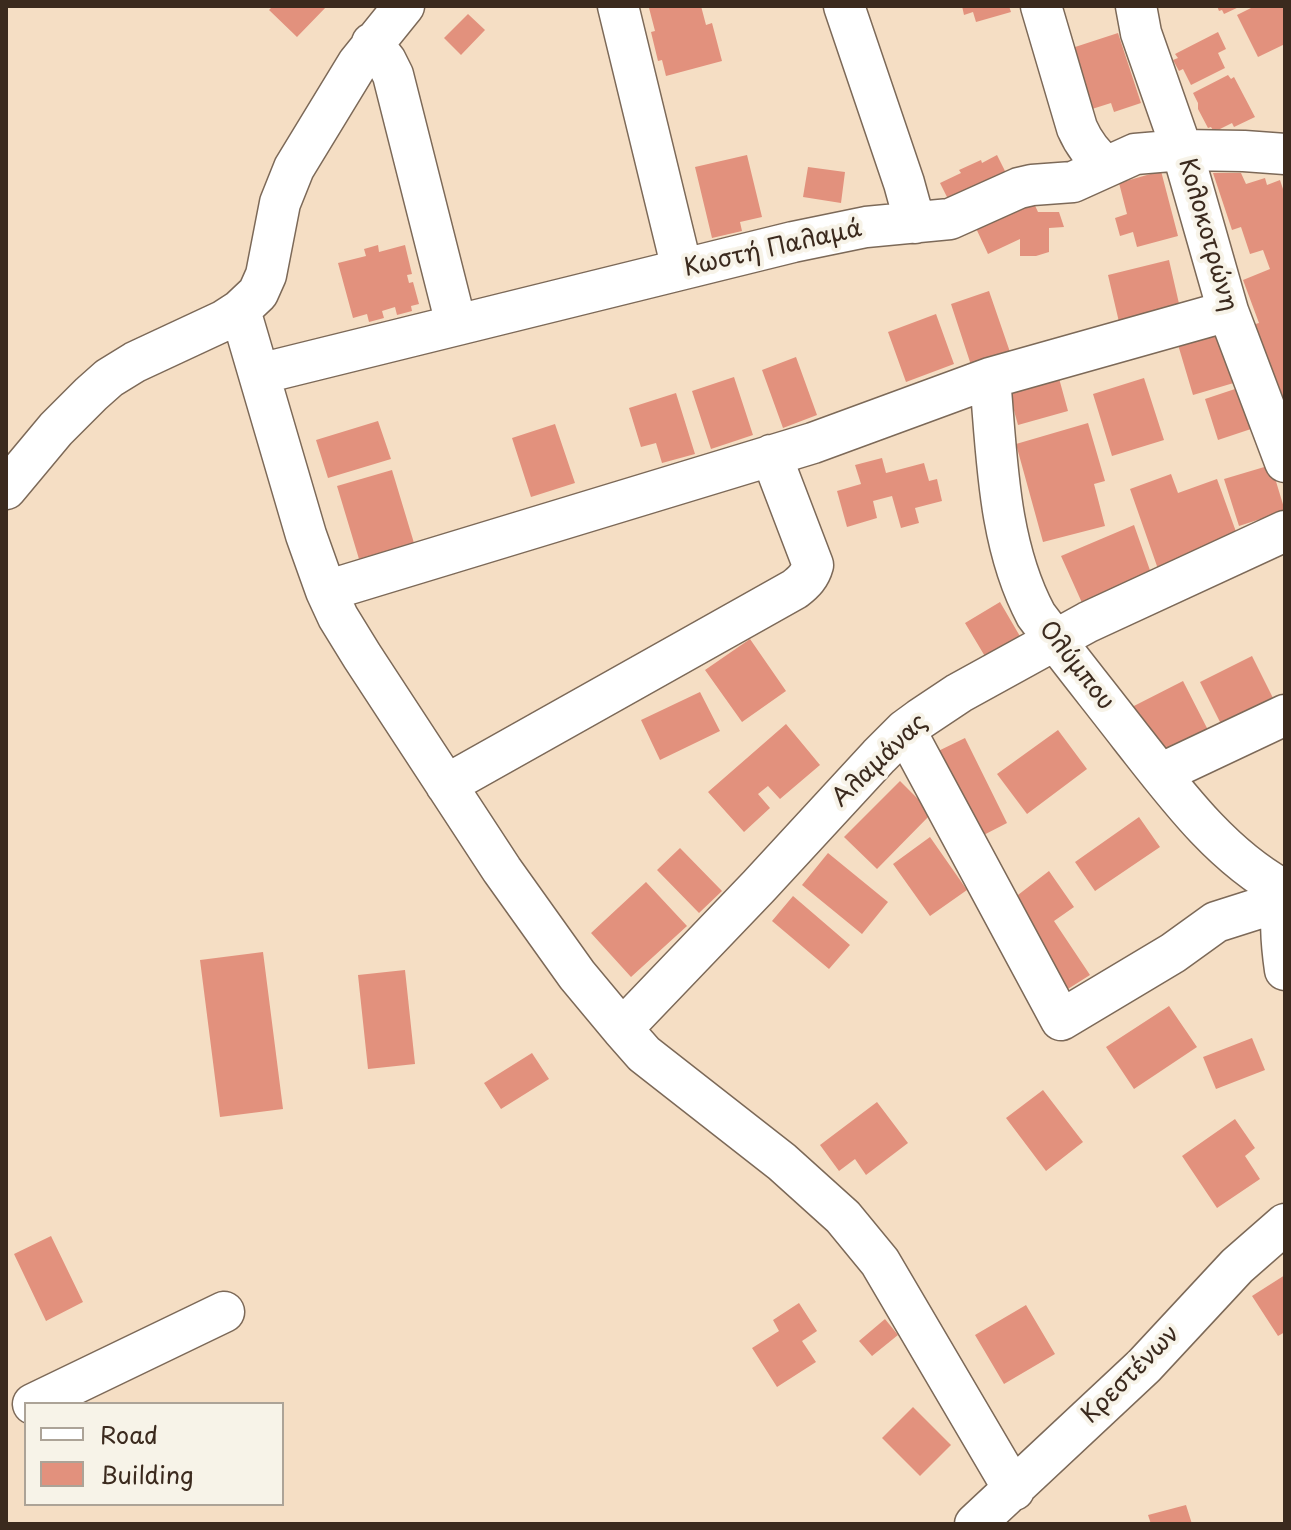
<!DOCTYPE html>
<html>
<head>
<meta charset="utf-8">
<style>
  body { margin:0 }
  #map { position:relative; width:1291px; height:1530px; overflow:hidden; background:#f5dec4; font-family:"Playpen Sans",sans-serif }
  canvas { display:block }
  .frame { position:absolute; inset:0; border:8px solid #3b2a1e; pointer-events:none }
  .legend { position:absolute; left:24px; top:1402px; width:260px; height:104px; box-sizing:border-box; background:#f7f3e8; border:2px solid #aca397; margin:0; padding:10px 14px; list-style:none; font-size:24px; color:#3b2a1e }
  .legend li { display:flex; align-items:center; gap:16px; height:40px }
  .legend b { width:40px; border:2px solid #aca397 }
</style>
</head>
<body>
<div id="map">
<canvas width="1291" height="1530"></canvas>
<div class="frame"></div>
<ul class="legend">
<li><b style="height:10px;background:#fff"></b>Road</li>
<li><b style="height:22px;background:#e2917d"></b>Building</li>
</ul>
</div>
<script>
const ctx = document.querySelector('canvas').getContext('2d');
ctx.lineJoin = 'round';
function paint(path, color) { ctx.fillStyle = color; ctx.fill(path, 'evenodd'); }
function trace(path, color, width, dash) { ctx.strokeStyle = color; ctx.lineWidth = width; ctx.lineCap = dash ? 'butt' : 'round'; ctx.setLineDash(dash || []); ctx.stroke(path); }
function drawText(font, color, halo, rows, align = 'center') {
  ctx.font = font + ' "Playpen Sans",sans-serif'; ctx.lineWidth = 8; ctx.setLineDash([]); ctx.textBaseline = 'middle'; ctx.strokeStyle = halo; ctx.fillStyle = color; for (const [text, x, y, turn = 0] of rows) {
    ctx.save(); ctx.translate(x, y); ctx.rotate((+turn || 0) * Math.PI / 180); ctx.textAlign = isNaN(turn) ? turn : align; if (halo) ctx.strokeText(text, 0, 0); ctx.fillText(text, 0, 0); ctx.restore();
  }
}
const building = new Path2D(`
  M273,6H327L297,37L269,10Z
  M654,6H701L706,25L712,23L722,61L666,76L662,60L658,61L651,32L655,31L649,8Z
  M962,6H1009L1011,12L976,22L973,12L964,15Z
  M1217,6H1241L1224,14L1222,10L1219,11Z
  M1255,6H1285V44L1258,57L1237,15Z
  M468,14L485,30L461,55L444,38Z
  M1218,32L1226,49L1218,53L1225,68L1191,85L1183,69L1179,71L1173,60L1178,58L1175,54Z
  M1118,33L1141,103L1114,112L1111,103L1092,109L1072,48Z
  M1228,75L1231,79L1234,77L1255,117L1234,127L1232,123L1214,132L1211,127L1208,128L1198,109V103L1193,93Z
  M747,155L762,217L740,222L742,231L712,238L695,167Z
  M997,155L1007,175L951,205L940,183L961,173L959,170L981,160L982,163Z
  M808,167L845,172L841,203L803,197Z
  M1161,171L1178,236L1137,247L1133,232L1120,236L1115,218L1127,214L1119,183Z
  M1213,173H1241L1246,184L1265,178L1267,185L1280,180L1285,195V405L1280,407L1249,326L1259,323L1243,280L1270,269L1263,250L1250,254L1241,227L1232,230Z
  M1031,197L1038,212H1059L1064,227L1049,228V252L1036,256H1020V239L988,254L974,224Z
  M378,245L379,252L405,245L412,274L407,275L409,283L413,282L419,304L411,306L412,311L397,315L395,307L382,311L384,318L369,322L367,314L353,318L338,263L366,256L364,249Z
  M1169,260L1180,308L1119,322L1108,275Z
  M989,291L1010,352L971,365L951,304Z
  M936,314L954,364L906,382L888,332Z
  M1220,325L1237,382L1193,395L1176,338Z
  M796,357L817,415L783,428L762,370Z
  M1057,371L1068,411L1018,425L1007,385Z
  M734,377L753,435L711,449L692,391Z
  M1144,378L1164,440L1112,456L1093,394Z
  M1244,386L1257,427L1218,440L1205,399Z
  M676,393L695,454L662,463L656,443L641,447L629,408Z
  M378,421L391,459L328,478L316,440Z
  M1088,423L1105,481L1094,484L1105,526L1043,542L1016,444Z
  M555,424L575,483L531,497L512,438Z
  M882,458L886,473L924,463L929,481L937,479L942,501L915,508L919,523L901,528L892,496L873,501L877,518L847,527L837,491L861,484L855,465Z
  M1271,465L1285,511L1239,526L1224,479Z
  M392,470L414,543L359,559L337,486Z
  M1171,474L1178,493L1217,479L1239,540L1158,569L1130,489Z
  M1134,525L1152,576L1083,605L1061,556Z
  M1000,602L1021,638L986,658L965,623Z
  M750,639L786,691L742,722L705,670Z
  M1252,656L1274,700L1222,726L1200,682Z
  M1183,681L1208,730L1153,758L1128,709Z
  M700,692L720,731L660,760L641,720Z
  M786,724L820,765L780,799L768,786L758,794L770,808L744,832L708,792Z
  M1058,730L1087,769L1027,814L997,774Z
  M965,738L1007,823L972,841L930,755Z
  M900,781L932,813L877,869L844,837Z
  M1139,817L1160,847L1095,891L1075,862Z
  M930,837L967,890L930,916L893,864Z
  M680,848L722,891L699,913L657,870Z
  M828,853L888,902L862,934L802,885Z
  M1049,871L1074,907L1054,921L1090,975L1060,994L1005,905Z
  M646,882L687,926L631,977L591,933Z
  M793,896L850,945L829,969L772,921Z
  M263,952L283,1109L220,1117L200,960Z
  M405,970L415,1064L368,1069L358,975Z
  M1169,1006L1197,1047L1134,1089L1106,1047Z
  M1252,1038L1265,1070L1216,1089L1203,1057Z
  M532,1053L549,1079L501,1109L484,1083Z
  M1043,1090L1083,1142L1046,1171L1006,1118Z
  M877,1102L908,1143L866,1175L855,1159L839,1171L820,1145Z
  M1235,1119L1255,1148L1245,1156L1260,1179L1217,1208L1182,1156Z
  M51,1236L83,1302L46,1321L14,1254Z
  M1285,1275V1332L1278,1336L1252,1296Z
  M799,1303L817,1331L802,1341L816,1362L777,1387L752,1348L779,1331L773,1320Z
  M1026,1305L1055,1354L1004,1384L975,1335Z
  M885,1319L898,1335L872,1356L859,1341Z
  M913,1407L951,1445L920,1476L882,1438Z
  M1186,1505L1192,1524H1151L1148,1515Z`);
const minor = new Path2D(`
  M618,6L682,269
  M844,6L904,183L915,223
  M1041,6L1077,128C1084,144 1092,155 1106,166
  M1136,6L1141,33L1182,150L1228,311L1285,462
  M372,43L386,61L393,75L456,324
  M240,310L306,535L326,591L338,617L362,656L502,870L577,975L622,1029L644,1054L782,1162L843,1217L880,1262L1014,1490
  M259,374L793,242L866,227L950,219L1019,188L1032,185L1073,182L1135,154L1182,150L1244,151L1285,154
  M990,378C997,457 998,544 1036,615C1067,656 1099,696 1130,736C1175,793 1220,855 1284,890
  M6,489L56,429L91,394L109,378L135,362L223,321L240,310L258,293L266,275L280,203L294,168L358,63L404,6
  M326,591L813,443L990,378L1228,311
  M905,730L1061,1020L1173,953L1216,922L1260,908L1269,903L1285,889
  M1160,774L1285,715
  M446,785L795,589C804,582 810,576 813,565L771,455
  M1285,888C1279,916 1281,942 1285,970
  M622,1029L759,886L879,756L905,730L920,719L959,693L1088,622L1285,531
  M33,1404L224,1312
  M975,1524L1144,1366L1237,1266L1285,1224`);
const streetNames = [
  ["Κολοκοτρώνη",1207,235,74],
  ["Κωστή Παλαμά",773,249,-13],
  ["Ολύμπου",1076,666,52],
  ["Αλαμάνας",880,761,-44],
  ["Κρεστένων",1131,1375,-45]
];
paint(building, '#e2917d');
trace(minor, '#7c6958', 43);
trace(minor, '#fff', 40);
drawText('24px', '#3b2a1e', '#f7f3e8', streetNames);
</script>
</body>
</html>
